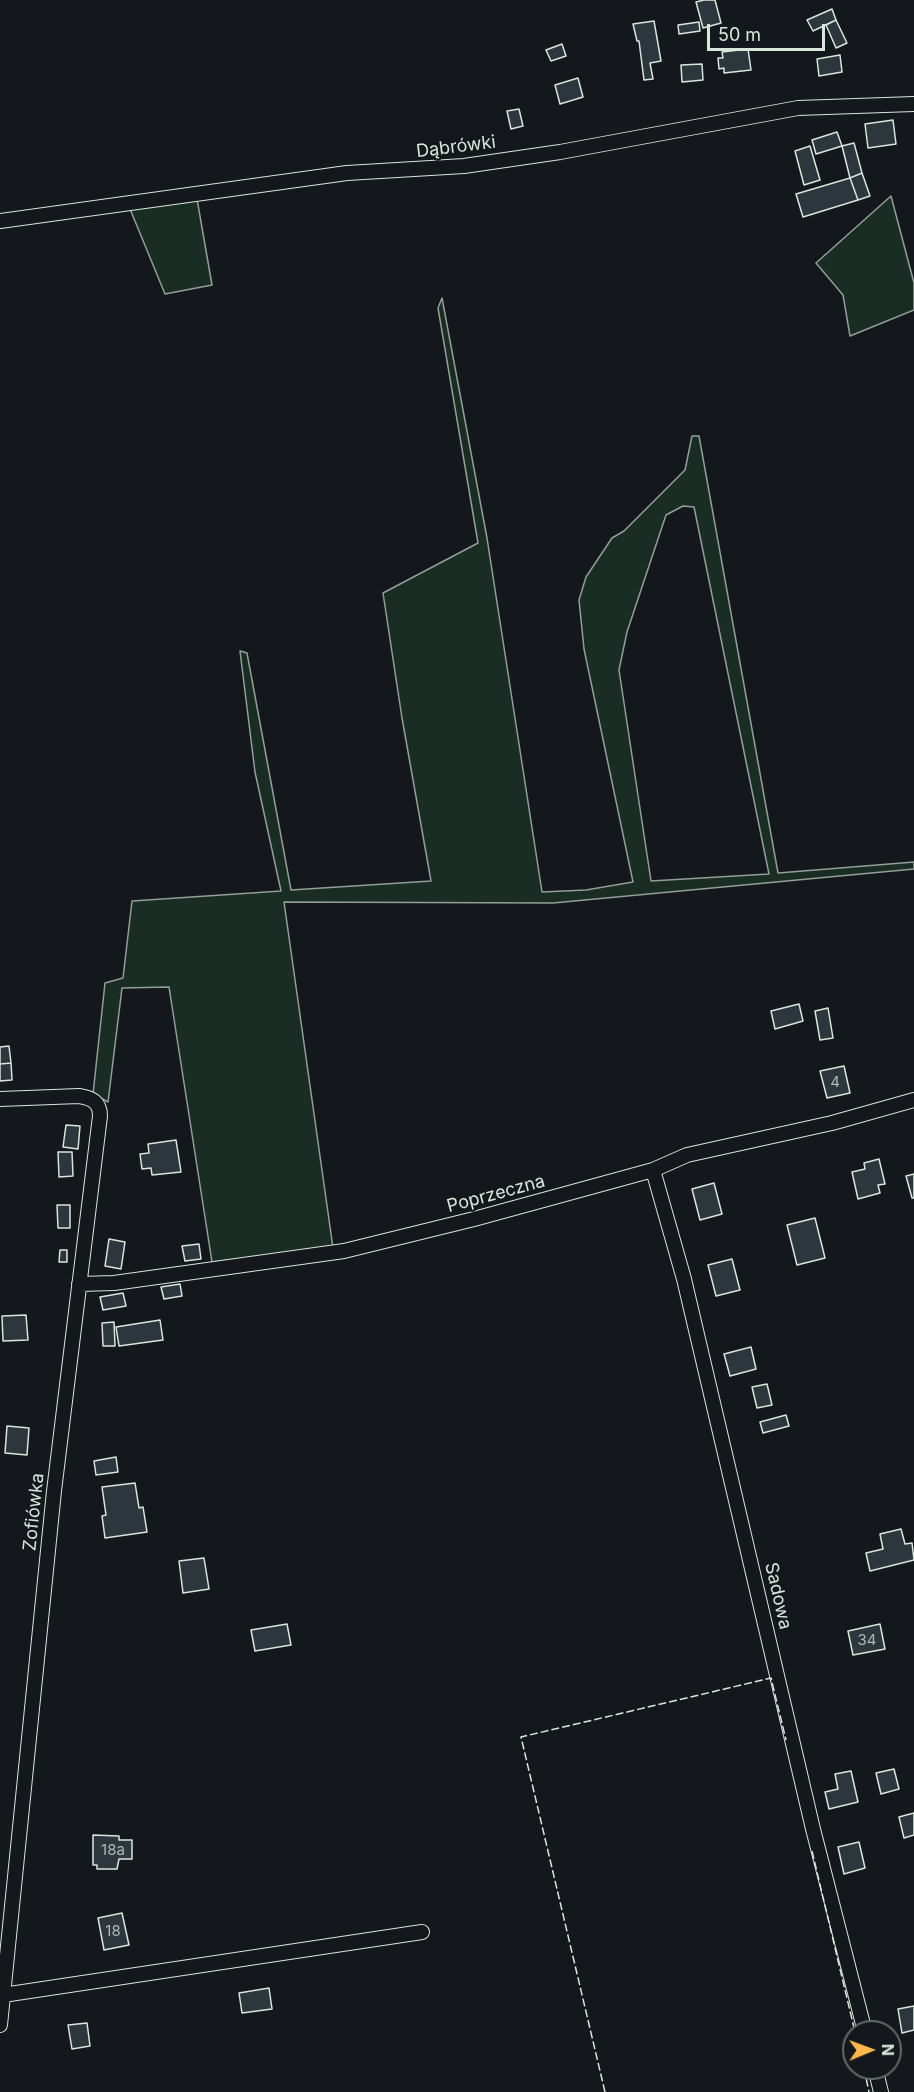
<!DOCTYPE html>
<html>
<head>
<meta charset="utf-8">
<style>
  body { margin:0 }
  #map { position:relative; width:914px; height:2092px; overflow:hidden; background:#14181c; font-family:Inter,sans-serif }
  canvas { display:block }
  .north { position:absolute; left:842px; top:2020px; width:60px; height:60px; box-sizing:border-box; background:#14181c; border:2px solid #626a69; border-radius:50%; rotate:89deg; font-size:16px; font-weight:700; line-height:24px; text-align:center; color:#d8e6dc }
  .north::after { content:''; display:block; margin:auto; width:21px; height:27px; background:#ffb74d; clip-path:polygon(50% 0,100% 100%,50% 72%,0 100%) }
  .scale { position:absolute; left:707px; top:24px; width:118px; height:27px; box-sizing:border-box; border:3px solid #d8e6dc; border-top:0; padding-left:8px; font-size:18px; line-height:21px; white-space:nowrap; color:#d8e6dc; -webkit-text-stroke:4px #14181c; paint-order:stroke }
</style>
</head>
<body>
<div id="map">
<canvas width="914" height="2092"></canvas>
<div class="north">N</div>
<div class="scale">50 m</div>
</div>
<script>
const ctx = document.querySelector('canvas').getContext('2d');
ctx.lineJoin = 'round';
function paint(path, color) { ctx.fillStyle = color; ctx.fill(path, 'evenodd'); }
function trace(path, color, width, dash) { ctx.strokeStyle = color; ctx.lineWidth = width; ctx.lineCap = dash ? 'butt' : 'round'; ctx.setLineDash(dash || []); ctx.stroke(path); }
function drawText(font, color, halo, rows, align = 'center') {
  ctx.font = font + ' Inter,sans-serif'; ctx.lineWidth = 4.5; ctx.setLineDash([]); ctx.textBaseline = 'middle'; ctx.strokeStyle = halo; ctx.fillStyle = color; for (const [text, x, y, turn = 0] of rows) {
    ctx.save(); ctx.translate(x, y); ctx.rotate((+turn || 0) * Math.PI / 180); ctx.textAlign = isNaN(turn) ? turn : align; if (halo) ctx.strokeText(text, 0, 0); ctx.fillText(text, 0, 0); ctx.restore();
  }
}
const green = new Path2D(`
  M891,196L914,283V310L850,336L843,295L816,263Z
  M197,199L212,285L165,294L130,209Z
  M442,298L487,538L542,892L586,890L633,882L584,649L579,600L586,577L612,538L624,531L685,470L692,436H699L778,873L914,862V869L553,903L284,902L333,1248L212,1262L169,987L122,988L108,1102L93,1094L105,983L123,978L132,901L281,891L255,772L240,651L247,653L291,890L431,881L402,718L383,593L478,543L438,308ZM683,506L694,507L769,874L651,881L619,670L627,632L666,515Z`);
const building = new Path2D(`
  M704,0H715L721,23L703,28L696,2Z
  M832,9L836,20L813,31L807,20Z
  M836,20L847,43L836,48L826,25Z
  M654,21L661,61L650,63L653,79L644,80L639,41H637L633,24Z
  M699,22L700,31L679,34L678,25Z
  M562,44L566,56L551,61L546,50Z
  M748,49L751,70L724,73V68L719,69L718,58H723L722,52Z
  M840,55L842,72L819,76L817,59Z
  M702,64L703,80L682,82L681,65Z
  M578,78L583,97L560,104L555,85Z
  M519,109L523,126L511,129L507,111Z
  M893,120L896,144L868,148L865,124Z
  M837,132L842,146L816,154L812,140Z
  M854,143L862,173L850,178L842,146Z
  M810,146L820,180L804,185L795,151Z
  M862,173L870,196L858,200L850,178Z
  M850,178L858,200L803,217L796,194Z
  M799,1004L803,1021L775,1029L771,1011Z
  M828,1008L833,1038L820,1040L815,1011Z
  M9,1046L11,1063L0,1064V1047Z
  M11,1063L12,1080L0,1081V1064Z
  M844,1066L850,1093L827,1098L820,1071Z
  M66,1125L80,1126L78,1149L63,1147Z
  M176,1140L181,1172L152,1175L151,1168L142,1169L140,1154L149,1153L148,1144Z
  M58,1152H72L73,1176L59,1177Z
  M879,1159L885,1184L878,1185L880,1193L858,1199L852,1172L865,1169L864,1163Z
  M914,1174V1198H912L906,1176Z
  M714,1183L722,1214L700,1220L692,1189Z
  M57,1205H70V1228H58Z
  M815,1218L825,1258L797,1265L787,1225Z
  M109,1239L125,1242L121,1269L105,1266Z
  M199,1244L201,1259L185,1261L182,1246Z
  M60,1250H67V1262H59Z
  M732,1259L740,1290L716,1296L708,1265Z
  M180,1284L182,1296L164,1299L161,1287Z
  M123,1293L126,1306L103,1310L100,1297Z
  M26,1315L28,1340L3,1341L2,1316Z
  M160,1320L163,1340L119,1346L116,1327Z
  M114,1322L115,1346H103L102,1323Z
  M751,1347L756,1369L730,1376L724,1354Z
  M767,1384L772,1405L757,1408L752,1387Z
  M786,1415L789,1426L763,1433L760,1422Z
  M7,1426L29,1428L27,1455L5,1453Z
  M116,1457L118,1472L96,1475L94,1461Z
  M135,1483L139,1508L143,1507L147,1532L105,1538L102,1516L106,1515L102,1487Z
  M901,1529L905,1544L912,1543L914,1560L870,1571L866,1553L883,1549L880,1534Z
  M204,1558L209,1589L183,1593L179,1561Z
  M287,1624L291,1645L255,1651L251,1630Z
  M880,1624L885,1649L853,1655L848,1631Z
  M894,1769L899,1789L881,1794L876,1773Z
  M851,1771L858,1802L829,1809L825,1792L838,1789L835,1774Z
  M914,1813V1835L904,1838L899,1817Z
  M93,1835L119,1836V1840H132V1859H119L117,1869H97V1865H93Z
  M859,1842L865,1868L844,1874L838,1847Z
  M122,1913L129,1945L104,1950L98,1918Z
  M269,1988L272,2009L242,2013L239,1993Z
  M914,2006V2030L902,2033L898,2009Z
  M87,2023L90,2046L72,2049L68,2025Z`);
const street = new Path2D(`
  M0,221L347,173L464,166L560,152L798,108L914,104
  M0,1099L79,1096C92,1098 100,1102 100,1116L54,1491L0,2025
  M653,1170L684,1279L813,1829L865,2032
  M79,1284L114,1283L344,1251L474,1219L653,1170L687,1155L832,1123L914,1100
  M3,1995L422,1932
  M875,2068L881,2092`);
const fence = new Path2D(`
  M812,1851L855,2032
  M864,2068L869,2092
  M605,2092L521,1737L771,1678L786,1740`);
const numberNames = [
  ["4",835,1082],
  ["34",867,1640],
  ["18a",113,1850],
  ["18",113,1931]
];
const streetNames = [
  ["Dąbrówki",456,147,-7],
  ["Poprzeczna",496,1194,-15],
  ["Zofiówka",34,1512,-84],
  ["Sadowa",778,1596,77]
];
paint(green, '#1a2d24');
trace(green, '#939e99', 1.5);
paint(building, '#2c363c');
trace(building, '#d8e6dc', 1.5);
trace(street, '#d8e6dc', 16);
trace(street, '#14181c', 14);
trace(fence, '#d8e6dc', 1.5, [8, 3]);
drawText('15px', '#adbab4', null, numberNames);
drawText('18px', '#d8e6dc', '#14181c', streetNames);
</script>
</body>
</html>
